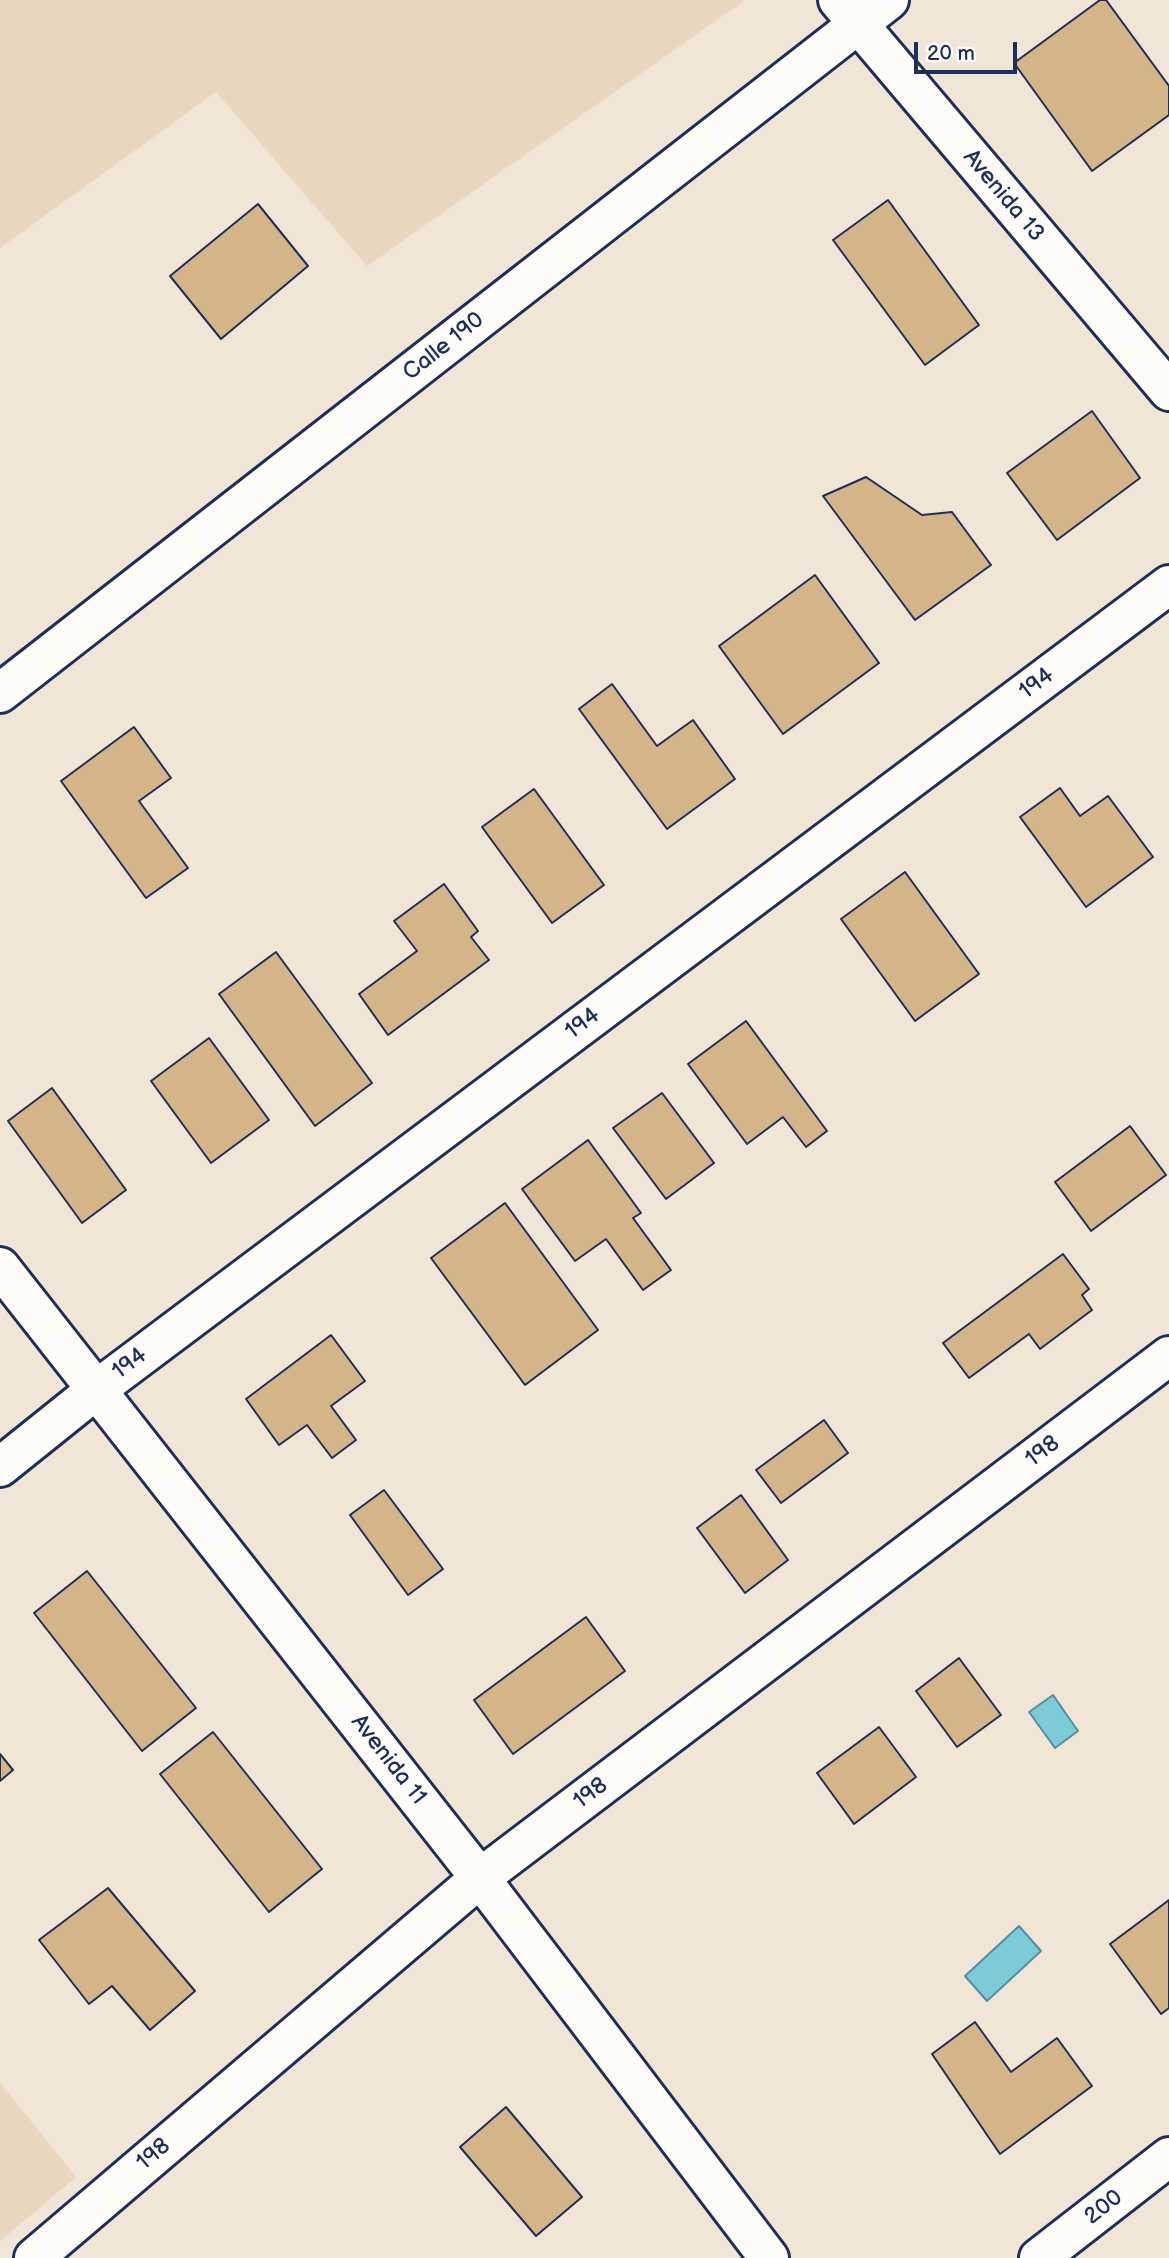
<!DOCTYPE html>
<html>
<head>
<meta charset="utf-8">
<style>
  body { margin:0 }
  #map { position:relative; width:1169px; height:2258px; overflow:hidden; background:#f1e6d6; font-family:"Balsamiq Sans",sans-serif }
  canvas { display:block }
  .scale { position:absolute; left:914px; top:42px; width:103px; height:32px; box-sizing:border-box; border:4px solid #1b2f5e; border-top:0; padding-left:9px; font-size:21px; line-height:24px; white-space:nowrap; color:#1b2f5e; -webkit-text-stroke:5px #fdfcf7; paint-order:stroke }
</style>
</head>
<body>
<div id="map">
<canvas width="1169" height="2258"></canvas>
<div class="scale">20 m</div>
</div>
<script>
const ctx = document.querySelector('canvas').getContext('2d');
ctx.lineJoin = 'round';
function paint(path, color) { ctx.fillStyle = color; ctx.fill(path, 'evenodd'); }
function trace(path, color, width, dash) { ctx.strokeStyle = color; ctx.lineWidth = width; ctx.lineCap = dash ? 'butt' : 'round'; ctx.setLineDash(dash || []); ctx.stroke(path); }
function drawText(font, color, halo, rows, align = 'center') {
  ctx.font = font + ' "Balsamiq Sans",sans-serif'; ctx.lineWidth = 7; ctx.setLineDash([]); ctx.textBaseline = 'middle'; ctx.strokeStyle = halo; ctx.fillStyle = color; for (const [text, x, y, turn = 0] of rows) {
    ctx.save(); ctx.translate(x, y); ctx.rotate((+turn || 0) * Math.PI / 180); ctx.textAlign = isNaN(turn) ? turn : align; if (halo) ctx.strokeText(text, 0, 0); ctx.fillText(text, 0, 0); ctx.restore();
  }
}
const built = new Path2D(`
  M0,0H743L744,1L367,266L216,92L0,248Z
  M0,2083L76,2177L0,2241Z`);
const water = new Path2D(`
  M1053,1695L1078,1731L1055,1748L1029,1712Z
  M1019,1926L1041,1951L987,2001L965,1976Z`);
const building = new Path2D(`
  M1100,0H1106L1169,86V115L1092,171L1014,63Z
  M888,200L979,325L925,365L833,240Z
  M258,204L308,266L221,339L170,276Z
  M1092,411L1140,478L1057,540L1007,473Z
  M866,477L922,515L952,512L991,565L915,620L823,496Z
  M815,575L879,663L783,734L719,646Z
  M612,684L657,746L693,720L735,779L667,829L579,709Z
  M134,727L171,778L139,801L188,868L146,898L61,781Z
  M1060,788L1080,816L1108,796L1153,857L1086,907L1020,817Z
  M534,789L604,885L552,923L482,827Z
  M905,872L979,974L915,1021L841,919Z
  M444,884L478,931L471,937L489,960L388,1035L359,994L417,951L394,921Z
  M276,952L372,1083L315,1126L219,994Z
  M746,1021L827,1131L806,1147L783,1117L747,1144L688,1064Z
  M209,1038L269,1120L211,1163L151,1081Z
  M52,1088L126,1190L82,1223L8,1121Z
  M662,1093L714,1163L666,1199L613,1128Z
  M1130,1126L1166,1175L1091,1231L1055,1182Z
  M588,1140L641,1213L633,1218L671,1270L643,1290L606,1239L575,1261L522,1189Z
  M505,1203L598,1330L525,1385L431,1258Z
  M1063,1254L1089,1289L1082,1295L1092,1310L1040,1349L1029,1334L969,1378L943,1343Z
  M331,1335L365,1381L331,1406L356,1440L332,1458L307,1425L279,1445L246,1399Z
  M824,1420L848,1453L781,1503L756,1470Z
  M384,1490L443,1569L408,1595L350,1515Z
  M741,1495L788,1560L745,1593L697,1528Z
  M87,1571L196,1708L142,1751L34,1613Z
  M586,1617L625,1671L513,1754L474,1700Z
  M959,1658L1001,1715L957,1747L916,1691Z
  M879,1727L916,1777L854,1824L817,1773Z
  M213,1732L322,1869L269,1912L160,1774Z
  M0,1754L13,1770L0,1781Z
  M108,1888L195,1991L150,2030L112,1986L89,2004L39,1940Z
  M1169,1900V2008L1161,2014L1110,1944Z
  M975,2022L1011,2072L1057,2038L1092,2086L1000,2154L932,2054Z
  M506,2107L582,2197L536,2236L460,2147Z`);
const minor = new Path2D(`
  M838,0L1169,391
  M0,1267L480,1878L769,2258
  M0,1467L96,1390L1169,585
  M34,2258L480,1878L1169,1356
  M1039,2258L1169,2157`);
const secondary = new Path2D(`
  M0,693L889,0`);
const streetNames = [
  ["Avenida 13",1003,196,50],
  ["Calle 190",444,347,-38],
  ["194",1037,684,-37],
  ["194",583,1024,-37],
  ["194",130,1364,-37],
  ["198",1043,1452,-37],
  ["Avenida 11",388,1760,52],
  ["198",591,1794,-37],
  ["198",154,2155,-40],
  ["200",1104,2208,-38]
];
paint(built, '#e9d7bf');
paint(water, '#7bccd6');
trace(water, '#558da6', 2);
paint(building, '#d5b488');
trace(building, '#1b2f5e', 2);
trace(minor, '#1b2f5e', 44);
trace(secondary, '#1b2f5e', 44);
trace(minor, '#fdfcf7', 38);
trace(secondary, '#fdfcf7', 38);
drawText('23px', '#1b2f5e', '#fdfcf7', streetNames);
</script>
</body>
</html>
